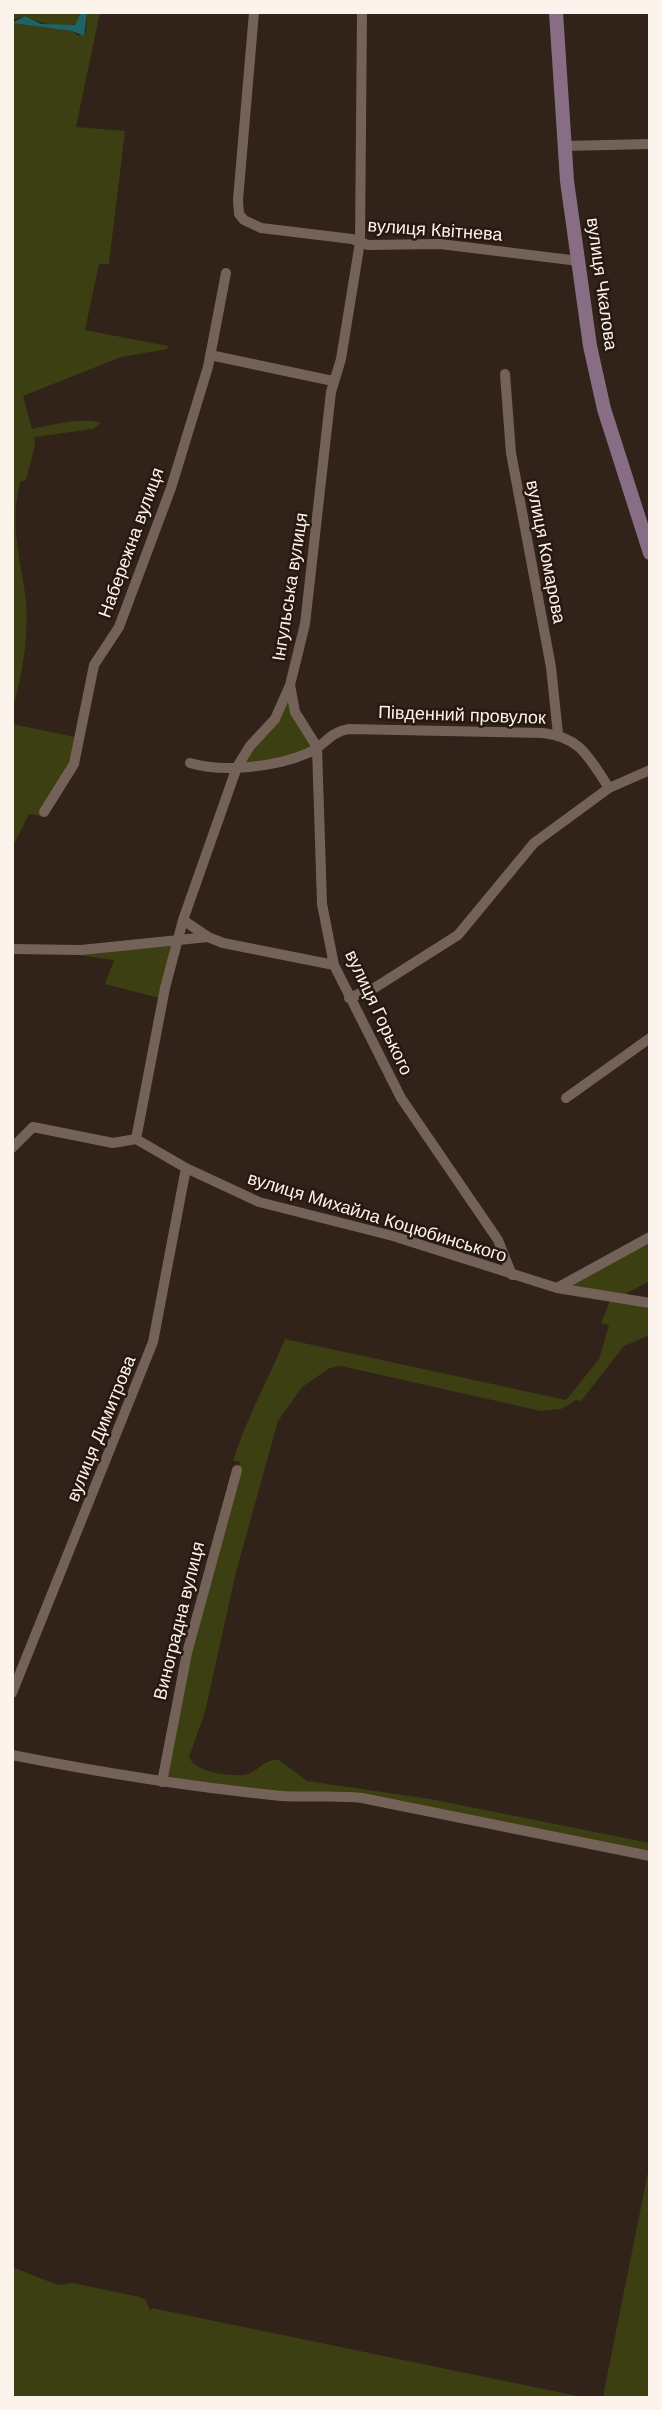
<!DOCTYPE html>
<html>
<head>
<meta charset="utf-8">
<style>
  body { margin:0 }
  #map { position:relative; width:662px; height:2410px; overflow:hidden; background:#31221a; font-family:Arial,sans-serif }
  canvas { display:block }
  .frame { position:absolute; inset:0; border:14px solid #fdf3ed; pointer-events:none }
</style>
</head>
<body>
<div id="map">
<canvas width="662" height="2410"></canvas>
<div class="frame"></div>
</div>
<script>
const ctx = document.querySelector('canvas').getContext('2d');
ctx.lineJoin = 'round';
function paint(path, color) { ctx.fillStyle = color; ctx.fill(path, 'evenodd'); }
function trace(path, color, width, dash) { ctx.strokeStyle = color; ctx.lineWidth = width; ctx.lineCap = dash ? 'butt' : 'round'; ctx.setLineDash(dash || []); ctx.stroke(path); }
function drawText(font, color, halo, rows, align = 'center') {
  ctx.font = font + ' Arial,sans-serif'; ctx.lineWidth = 5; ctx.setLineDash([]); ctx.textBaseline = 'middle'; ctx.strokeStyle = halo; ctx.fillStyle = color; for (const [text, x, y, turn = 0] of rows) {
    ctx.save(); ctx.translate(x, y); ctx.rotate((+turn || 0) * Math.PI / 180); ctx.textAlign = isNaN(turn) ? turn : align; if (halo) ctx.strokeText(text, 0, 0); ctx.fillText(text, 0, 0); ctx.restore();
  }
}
const green = new Path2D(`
  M12,12H81L77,23C63,30 39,23 25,16L12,20Z
  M87,12H100L76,127L125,131L109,264H99L85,330L168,346L167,349L121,357L23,396L32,429C50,425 84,417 101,423L93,429L34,437L35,445L26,480L20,482C10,524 19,552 25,593C30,632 23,674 12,711V23L72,31L78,36L86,32Z
  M286,697L311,745L309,751L280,759L245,763L244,759Z
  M12,724L80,738L67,777L41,816L29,814L12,848Z
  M173,944L163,999L105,984L114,960L50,951Z
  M650,1238V1281L623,1295L567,1285Z
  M611,1298L650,1306V1335L624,1346L581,1401L576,1400L561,1409L541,1411L341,1366L330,1368L302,1387L278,1421L236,1572L205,1712L189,1757C195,1773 229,1776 244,1775C258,1773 264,1758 279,1760L307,1781L430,1799L650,1843V1853L362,1795L337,1792L294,1793L170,1779L167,1775L168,1747L237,1476L240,1462L233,1461C246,1419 268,1380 285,1339L566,1400L599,1359L609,1325L601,1323Z
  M650,2162V2398H603L604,2391Z
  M12,2267L58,2285L73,2283L140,2297L146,2300L150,2311L152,2308L587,2398H12Z`);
const water = new Path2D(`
  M81,12H87L84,36L72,31L12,23L25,16L41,24L75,25Z`);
const street = new Path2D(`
  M254,12L238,200L239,214L244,220L261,228L352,239L368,245L440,244L579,261
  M564,146L650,144
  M210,355L333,381
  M505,374L511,453L551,667L558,734
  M290,685L295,712L317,747L322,904L334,965L401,1098L498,1240L512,1275
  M190,763C223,773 276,767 308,753C325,746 329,732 349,729L543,733C581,737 589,758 609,788
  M44,812L74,764L94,665L119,627L171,488L208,367L226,273
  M183,920L208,937L223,943L334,965
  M12,949L81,950L208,937
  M349,998L376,987L458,935L534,843L609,788L650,770
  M566,1098L650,1038
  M136,1139L165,988L183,920L237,767L250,746L275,719L290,685L305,624L331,392L341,359L360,242L362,12
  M12,1148L33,1127L113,1143L136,1139L186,1168L259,1202L393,1236L557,1288L650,1303
  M557,1288L650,1237
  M12,1693L153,1342L186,1168
  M12,1755C98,1772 185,1786 272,1795C302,1799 332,1794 362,1798L650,1856
  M162,1782L187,1653L237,1470`);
const secondary = new Path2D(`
  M556,12L567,181L590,346L604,409L650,553`);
const streetNames = [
  ["вулиця Квітнева",435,231,4],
  ["вулиця Чкалова",601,284,82],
  ["Набережна вулиця",132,543,-70],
  ["вулиця Комарова",545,552,79],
  ["Інгульська вулиця",291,587,-81],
  ["Південний провулок",462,716,2],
  ["вулиця Горького",378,1013,65],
  ["вулиця Михайла Коцюбинського",377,1218,17],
  ["вулиця Димитрова",102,1429,-68],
  ["Виноградна вулиця",180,1621,-76]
];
paint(green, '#3c3f12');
paint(water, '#1f6465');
trace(street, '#746258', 10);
trace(secondary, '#876e84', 14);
drawText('18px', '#fdf3ed', '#271911', streetNames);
</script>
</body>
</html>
